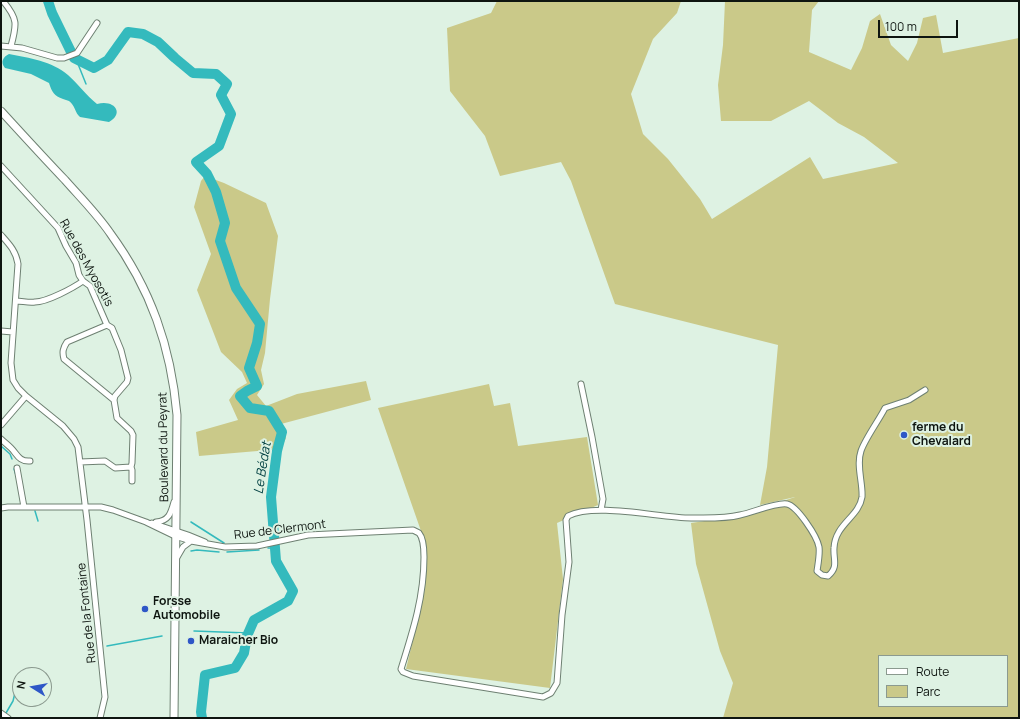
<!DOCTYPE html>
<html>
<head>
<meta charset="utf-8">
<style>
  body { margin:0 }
  #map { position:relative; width:1020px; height:719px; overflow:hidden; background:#def2e3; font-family:Manrope,sans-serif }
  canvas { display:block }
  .frame { position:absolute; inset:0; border:2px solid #0e1510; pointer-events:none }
  .legend { position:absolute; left:878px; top:655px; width:130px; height:52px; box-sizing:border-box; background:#def2e3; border:1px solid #8b9a8f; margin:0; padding:5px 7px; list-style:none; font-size:12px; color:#0e1510 }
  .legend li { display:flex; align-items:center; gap:8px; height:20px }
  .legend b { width:20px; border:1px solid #8b9a8f }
  .north { position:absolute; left:12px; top:667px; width:40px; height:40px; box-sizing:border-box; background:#def2e3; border:1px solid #8b9a8f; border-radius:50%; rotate:281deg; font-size:11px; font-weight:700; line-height:16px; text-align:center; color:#0e1510 }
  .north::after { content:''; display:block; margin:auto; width:14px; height:18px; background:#2e57c7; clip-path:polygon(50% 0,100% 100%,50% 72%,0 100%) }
  .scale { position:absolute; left:878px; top:20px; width:80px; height:18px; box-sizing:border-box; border:2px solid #0e1510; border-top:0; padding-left:5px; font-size:12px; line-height:14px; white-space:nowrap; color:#0e1510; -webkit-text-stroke:3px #def2e3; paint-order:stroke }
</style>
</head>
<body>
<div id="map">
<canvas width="1020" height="719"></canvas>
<div class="frame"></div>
<ul class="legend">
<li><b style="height:5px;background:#fff"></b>Route</li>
<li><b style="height:11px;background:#cac989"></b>Parc</li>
</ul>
<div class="north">N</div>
<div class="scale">100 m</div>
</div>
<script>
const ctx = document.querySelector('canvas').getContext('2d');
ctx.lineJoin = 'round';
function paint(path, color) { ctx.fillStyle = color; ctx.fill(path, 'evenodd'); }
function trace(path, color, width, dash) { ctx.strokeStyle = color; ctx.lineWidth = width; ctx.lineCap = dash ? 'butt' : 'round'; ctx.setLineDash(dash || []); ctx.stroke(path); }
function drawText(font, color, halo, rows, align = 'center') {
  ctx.font = font + ' Manrope,sans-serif'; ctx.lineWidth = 4; ctx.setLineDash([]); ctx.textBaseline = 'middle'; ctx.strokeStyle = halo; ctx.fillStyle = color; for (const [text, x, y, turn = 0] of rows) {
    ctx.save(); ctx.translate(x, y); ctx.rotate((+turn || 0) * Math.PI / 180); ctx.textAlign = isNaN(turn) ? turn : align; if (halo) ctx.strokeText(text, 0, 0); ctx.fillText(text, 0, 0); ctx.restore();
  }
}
const green = new Path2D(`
  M497,1H681L677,13L653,39L631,94L643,134L668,159L700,199L712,219L810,157L823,179L898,163L864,137L838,123L809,101L771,121H721L718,85L723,45L725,1H819L812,10L809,52L851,70L862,48L870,21L880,14L891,45L908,61L917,43L923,18L936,15L943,53L1019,38V718H723L733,683L720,651L696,564L691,523L739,516L795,497L760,505L767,467L778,345L615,304L571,181L561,162L500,176L485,136L450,91L447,28L491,13ZM879,656H1007V706H879Z
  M205,176L224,183L266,203L278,236L270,299L265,353L261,370L264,384L257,395L266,406L297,394L366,381L371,400L281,424L286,438L281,449L199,456L196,432L238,420L229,400L237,389L247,383L242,372L221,352L197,290L211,254L194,207L201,181Z
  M489,384L494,406L510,403L518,446L587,437L598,505L557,523L563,579L550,688L406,669L424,594L426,559L421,531L378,408Z`);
const water = new Path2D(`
  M9,54C29,58 52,61 68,75C78,84 86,95 97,104C114,99 125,113 109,122L80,117C75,113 75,105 69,101C67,100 65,100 63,99C54,96 52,92 49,83L31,74L5,68C0,62 3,57 9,54Z`);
const stream = new Path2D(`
  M76,59L86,84
  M1,446L10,454L12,459
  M14,469L16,475
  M35,511L38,521
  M191,522L224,543
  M268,548H273L272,544
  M191,551L197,550L219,552
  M227,552L259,550
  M194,631L248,633
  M107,646L162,636
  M6,713L13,701L18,681`);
const river = new Path2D(`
  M48,1L52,13L74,58L94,68L108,60L128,32L143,34L158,42L175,58L193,73L216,74L227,84L221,95L231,114L219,146L196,162L207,174L216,192L225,223L220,241L236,288L260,324L257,343L249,368L257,386L247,391L240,396L250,408L269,411L282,432L277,451L271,497L276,561L293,591L288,601L254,620L247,636L244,653L235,668L205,675L201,712L202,718`);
const minor = new Path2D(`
  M3,1C18,19 17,24 11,46
  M1,46L22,48L57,58H64L77,53L97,23
  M1,166L58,228L66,246L76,263L79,275L83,281L90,286L107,325L112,328L121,350L128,378L127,382L115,396L114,400L117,418L131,431L133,435L132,463L131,467L115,468L105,461L80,462
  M1,235C9,244 16,251 18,264L11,363L13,380L18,388L26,396L63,426L74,439L78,447L87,520L105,697L100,718
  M16,301C22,301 29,303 35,302C47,302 73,288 83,281
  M107,325L67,342C63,348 62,352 64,359L114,400
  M1,331L13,332
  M581,384L592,437L603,499L601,510
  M1,425L26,396
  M1,439C4,442 8,445 11,448C17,454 19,462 30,461
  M131,467L132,470V481
  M17,468L24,507
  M1,508L8,507H101L113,510L146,522L175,536L191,541L225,547L257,546L308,535L413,530C415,531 417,532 419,533C424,539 424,550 424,557C424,597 413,631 401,669L403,672L413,676L543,697L551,693L557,683L562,615L569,562L566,520L568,516C595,502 660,518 691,518C707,518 724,519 740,515C752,513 776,502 787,504C797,506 817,536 819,547C820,554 818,564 817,571L822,575L828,576C839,567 833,559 834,548C835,524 859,517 862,497C863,483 856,465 861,451C865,439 879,420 885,408L909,400L925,390
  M156,522C169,521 171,513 174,502
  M152,523L188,535L205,542
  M176,559L183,547L191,541
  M1,713L8,718`);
const secondary = new Path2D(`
  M1,111C22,134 43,157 65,180C80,197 97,214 110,233C151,289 171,347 177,415L174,718`);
const markers = [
  [904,435,4,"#2e57c7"],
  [145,609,4,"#2e57c7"],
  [191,641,4,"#2e57c7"]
];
const streetNames = [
  ["Rue des Myosotis",86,263,61],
  ["Boulevard du Peyrat",164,447,-91],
  ["Rue de Clermont",280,530,-7],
  ["Rue de la Fontaine",87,613,-96]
];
const poiNames = [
  ["ferme du",912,428],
  ["Chevalard",912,442],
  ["Forsse",153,602],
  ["Automobile",153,616],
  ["Maraicher Bio",199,641]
];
const waterNames = [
  ["Le Bédat",263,468,-81]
];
paint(green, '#cac989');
paint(water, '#34babd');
trace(stream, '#34babd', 1.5);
trace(river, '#34babd', 10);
trace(minor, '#6e8072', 7);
trace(secondary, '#6e8072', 9);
trace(minor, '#fff', 5);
trace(secondary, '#fff', 7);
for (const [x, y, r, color] of markers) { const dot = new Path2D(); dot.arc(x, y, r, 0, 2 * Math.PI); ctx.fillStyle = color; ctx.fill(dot); trace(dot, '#def2e3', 1.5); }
drawText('12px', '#0e1510', '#def2e3', streetNames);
drawText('bold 12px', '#0e1510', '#def2e3', poiNames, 'left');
drawText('italic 13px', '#024042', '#def2e3', waterNames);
</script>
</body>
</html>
